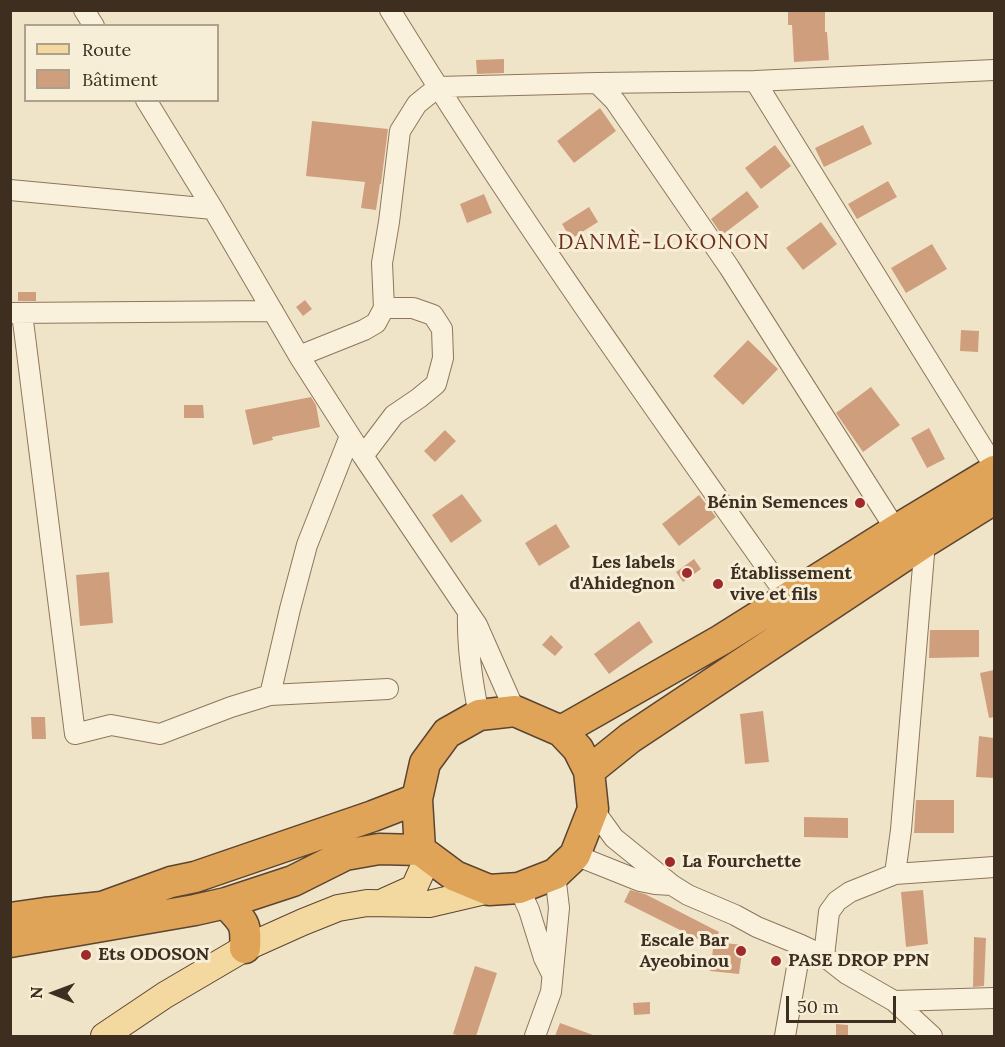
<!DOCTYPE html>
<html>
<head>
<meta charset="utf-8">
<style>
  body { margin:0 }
  #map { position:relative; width:1005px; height:1047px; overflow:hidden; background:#f0e4c8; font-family:Lora,serif }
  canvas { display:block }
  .frame { position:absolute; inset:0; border:12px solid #3d2e20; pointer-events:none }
  .legend { position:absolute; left:24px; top:24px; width:195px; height:78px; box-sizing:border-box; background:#f7eed8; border:2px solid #ada18e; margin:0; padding:8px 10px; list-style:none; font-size:18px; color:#3d2e20 }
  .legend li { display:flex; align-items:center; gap:12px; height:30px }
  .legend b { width:30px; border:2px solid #ada18e }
  .north { position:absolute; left:24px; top:963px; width:60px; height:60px; -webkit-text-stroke:4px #f7eed8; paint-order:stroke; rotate:271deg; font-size:16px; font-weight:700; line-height:24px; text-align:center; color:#3d2e20 }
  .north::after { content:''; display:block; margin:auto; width:21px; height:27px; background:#3d2e20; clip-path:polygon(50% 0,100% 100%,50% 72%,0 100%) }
  .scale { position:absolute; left:786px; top:996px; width:110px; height:27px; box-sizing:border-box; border:3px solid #3d2e20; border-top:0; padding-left:8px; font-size:18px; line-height:21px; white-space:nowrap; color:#3d2e20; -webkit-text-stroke:4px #f7eed8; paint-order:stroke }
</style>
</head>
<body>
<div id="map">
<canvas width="1005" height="1047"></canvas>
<div class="frame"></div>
<ul class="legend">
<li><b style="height:8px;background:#f3d9a0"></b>Route</li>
<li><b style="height:16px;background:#cf9f7d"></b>Bâtiment</li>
</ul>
<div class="north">N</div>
<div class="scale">50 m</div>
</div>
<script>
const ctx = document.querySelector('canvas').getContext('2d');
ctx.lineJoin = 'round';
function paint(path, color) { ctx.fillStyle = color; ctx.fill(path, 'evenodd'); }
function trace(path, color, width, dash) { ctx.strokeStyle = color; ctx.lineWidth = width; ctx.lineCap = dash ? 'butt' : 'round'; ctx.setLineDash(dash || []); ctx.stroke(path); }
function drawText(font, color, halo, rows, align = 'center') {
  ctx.font = font + ' Lora,serif'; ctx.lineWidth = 6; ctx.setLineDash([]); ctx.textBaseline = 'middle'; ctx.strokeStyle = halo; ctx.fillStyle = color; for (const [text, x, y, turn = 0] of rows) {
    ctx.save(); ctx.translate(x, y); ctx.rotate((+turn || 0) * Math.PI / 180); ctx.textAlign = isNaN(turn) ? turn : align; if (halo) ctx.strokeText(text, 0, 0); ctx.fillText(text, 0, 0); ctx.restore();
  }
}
const building = new Path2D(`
  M788,10H825V32H827L829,60L794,62L792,25H788Z
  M504,59V73L477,74L476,60Z
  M600,108L616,131L574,163L557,141Z
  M312,121L388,129L381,184H380L376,210L361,208L365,182L306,176Z
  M863,125L872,144L824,167L815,148Z
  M775,145L791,166L761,189L745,168Z
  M888,181L897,197L857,219L848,204Z
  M747,191L759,207L722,235L711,219Z
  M484,194L492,213L467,223L460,204Z
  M589,207L598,222L571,239L562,224Z
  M821,222L837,244L803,270L786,248Z
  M932,244L947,269L906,293L891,268Z
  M18,292H36V301H18Z
  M305,300L312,309L303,316L296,307Z
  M961,330L979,331L978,352L960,351Z
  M748,340L778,369L743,405L713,376Z
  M871,387L900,425L863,452L836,413Z
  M311,397L316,405L320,427L272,437L273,440L253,445L245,410Z
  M184,405H203L204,418H184Z
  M929,428L945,459L927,468L911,438Z
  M445,430L456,441L435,462L424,451Z
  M462,494L482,521L451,543L432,515Z
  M699,495L716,517L679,546L662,524Z
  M556,524L570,547L539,566L525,543Z
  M694,559L701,569L683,582L676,572Z
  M109,572L113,623L80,626L76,575Z
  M639,621L653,642L609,674L594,654Z
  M930,630H979V657L929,658Z
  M551,635L563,647L555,656L542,645Z
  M994,670V717L989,718L980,673Z
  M763,711L769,762L745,764L740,714Z
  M31,717H45L46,739H32Z
  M979,736L994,738V778L976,777Z
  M916,800H954V833H914Z
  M804,817L848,818V838L804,837Z
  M630,890L645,894L719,932L712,946L624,902Z
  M923,890L928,944L906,947L901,892Z
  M974,937L986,938L984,986L973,987Z
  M714,942L743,945L739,974L710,971Z
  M475,966L497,973L476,1036H460L453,1034Z
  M650,1002V1014L634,1015L633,1003Z
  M560,1023L593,1035V1036H555Z
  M836,1024L848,1025V1036H836Z`);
const minor = new Path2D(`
  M84,10L94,26
  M390,10C514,212 652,405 789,599
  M755,81L994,466
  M597,83L615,101L729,267L896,530
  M146,100L213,209L299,356L363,456L477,625L515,711
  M10,190L213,209
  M10,313L273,311
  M22,313L75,734L111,725L160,734L231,707L270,695L388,689
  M299,356L364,330L376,323L384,308L382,263L389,222L400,131L417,104L438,87L597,83L755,81L994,70
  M363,456L394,415L419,398L436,384L443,358L442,329L433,315L413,308H384
  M468,613C467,648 472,681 479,715
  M270,695L290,609L307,545L350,436
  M593,809L614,838L672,885L688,895L735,915L757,927L801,945L824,956L847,974L894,1001L932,1036
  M575,855L640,881L655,884L672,885
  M895,874L901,830L925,542
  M519,888L529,910L544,958L551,972
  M824,956L829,912L837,901L850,892L895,874L994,867
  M894,1001L994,998
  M535,1036L551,992L559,908L555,874
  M785,1036L801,945`);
const major = new Path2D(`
  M385,901L414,888L428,857
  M104,1036L165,995L245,948L303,922L338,908L367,903L429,904L489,890`);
const highway = new Path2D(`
  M561,731L721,640L896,530L994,471
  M589,771L630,738L925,542L994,499
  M226,903C242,922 247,921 245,948
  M10,918L45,913L102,907L171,882L195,877L373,816L417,799
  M10,942L195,910L226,903L293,881L345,855L379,849L420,850L455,876L489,890L519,888L555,874L575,855L593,809L589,771L578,749L561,731L515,711L479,715L447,733L425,763L417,799L420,850`);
const markers = [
  [860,503,6,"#9e2a2b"],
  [687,573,6,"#9e2a2b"],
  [718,584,6,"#9e2a2b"],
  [670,862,6,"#9e2a2b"],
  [741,951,6,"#9e2a2b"],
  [86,955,6,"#9e2a2b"],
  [776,961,6,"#9e2a2b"]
];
const poiNames = [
  ["Bénin Semences",848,503,"right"],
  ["Les labels",675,563,"right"],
  ["d'Ahidegnon",675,584,"right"],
  ["Établissement",730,574],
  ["vive et fils",730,595],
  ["La Fourchette",682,862],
  ["Escale Bar",729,941,"right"],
  ["Ayeobinou",729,962,"right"],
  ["Ets ODOSON",98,955],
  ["PASE DROP PPN",788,961]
];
const quarterNames = [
  ["DANMÈ-LOKONON",664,243]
];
paint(building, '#cf9f7d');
trace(minor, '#8d765c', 22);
trace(major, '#5b4430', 28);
trace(highway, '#5b4430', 33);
trace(minor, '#faf1dc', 20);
trace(major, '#f3d9a0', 26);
trace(highway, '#e0a458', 30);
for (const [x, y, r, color] of markers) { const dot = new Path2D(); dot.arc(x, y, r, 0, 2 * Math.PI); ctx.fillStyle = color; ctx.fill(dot); trace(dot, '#f7eed8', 2); }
drawText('bold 18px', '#3d2e20', '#f7eed8', poiNames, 'left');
ctx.letterSpacing = '1.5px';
drawText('21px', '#6b2e1e', '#f7eed8', quarterNames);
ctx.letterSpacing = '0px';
</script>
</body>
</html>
